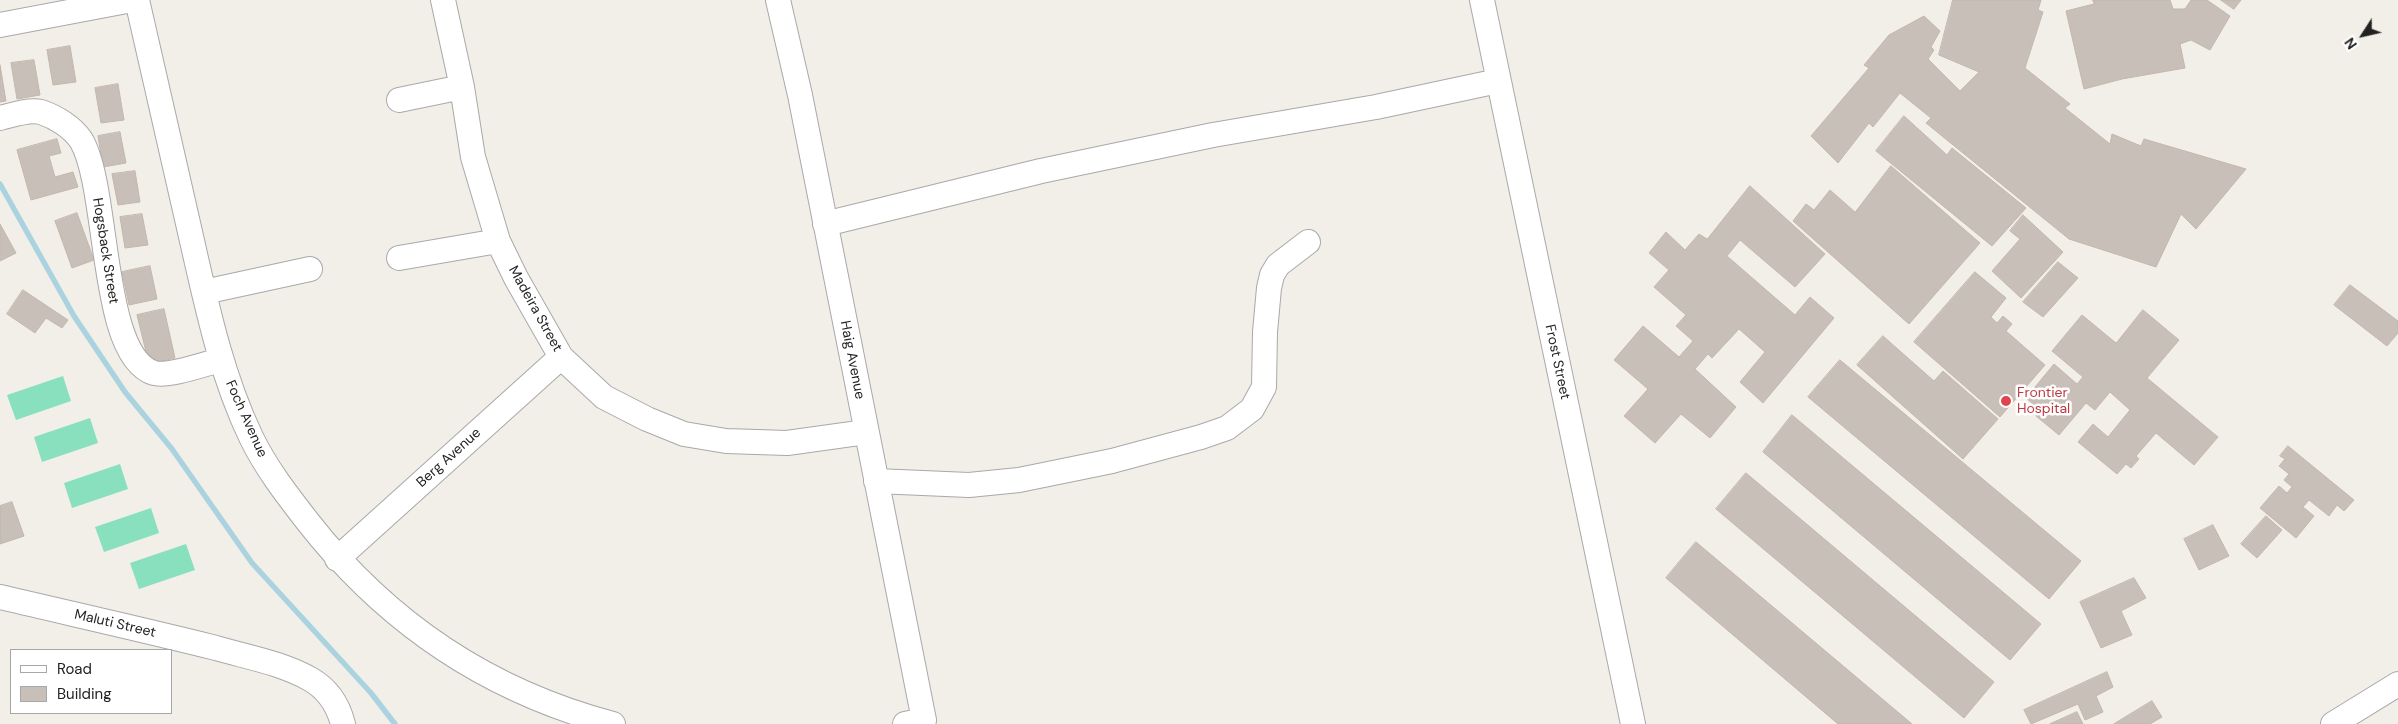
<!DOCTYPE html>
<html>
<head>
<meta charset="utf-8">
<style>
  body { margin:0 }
  #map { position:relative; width:2398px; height:724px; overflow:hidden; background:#f2efe9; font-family:"DM Sans",sans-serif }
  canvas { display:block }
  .legend { position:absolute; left:10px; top:649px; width:162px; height:65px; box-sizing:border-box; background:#fff; border:1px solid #a7a7a7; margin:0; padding:6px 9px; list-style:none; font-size:15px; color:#222 }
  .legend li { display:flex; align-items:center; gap:10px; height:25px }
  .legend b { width:25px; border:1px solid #a7a7a7 }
  .north { position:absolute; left:2338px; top:10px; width:50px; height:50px; -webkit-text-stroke:4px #fff; paint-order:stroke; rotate:235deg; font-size:14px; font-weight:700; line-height:20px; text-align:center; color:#222 }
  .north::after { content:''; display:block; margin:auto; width:18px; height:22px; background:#222; clip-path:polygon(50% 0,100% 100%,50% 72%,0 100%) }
</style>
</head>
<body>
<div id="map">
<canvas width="2398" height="724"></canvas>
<ul class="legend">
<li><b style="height:6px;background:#fff"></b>Road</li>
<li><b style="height:14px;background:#c7bfb8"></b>Building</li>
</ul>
<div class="north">N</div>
</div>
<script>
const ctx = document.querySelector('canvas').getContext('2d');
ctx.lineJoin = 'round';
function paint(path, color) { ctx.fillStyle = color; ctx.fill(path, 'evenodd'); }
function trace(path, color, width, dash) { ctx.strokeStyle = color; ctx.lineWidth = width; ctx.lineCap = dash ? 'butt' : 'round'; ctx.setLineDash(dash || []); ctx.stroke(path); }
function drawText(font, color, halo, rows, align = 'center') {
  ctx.font = font + ' "DM Sans",sans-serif'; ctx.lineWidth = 5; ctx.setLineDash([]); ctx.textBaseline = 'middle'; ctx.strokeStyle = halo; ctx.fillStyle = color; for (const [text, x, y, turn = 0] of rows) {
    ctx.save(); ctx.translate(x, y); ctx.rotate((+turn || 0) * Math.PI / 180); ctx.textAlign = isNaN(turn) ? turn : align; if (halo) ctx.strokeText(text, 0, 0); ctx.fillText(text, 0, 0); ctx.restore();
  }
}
const pitch = new Path2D(`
  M63,376L71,401L16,420L7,395Z
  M90,418L98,443L42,462L34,437Z
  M120,464L128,489L72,508L64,483Z
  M151,508L159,533L104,552L95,527Z
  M186,544L195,570L139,589L130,563Z`);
const stream = new Path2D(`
  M0,184L74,316L125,392L172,449L252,563L371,693L395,724`);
const building = new Path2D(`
  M1953,0H2041L2038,10L2043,12L2025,68L2070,104L2065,108L2110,144L2112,134L2141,146L2144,139L2246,169L2196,229L2181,214L2156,267L2069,239L1926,123L1931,118L1900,93L1873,127L1869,123L1838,163L1811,136L1869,68L1864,65L1889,35L1924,16L1940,31L1931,47L1934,50L1928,59L1960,91L1979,72L1939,55Z
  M2093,0H2170L2173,9H2185L2191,0H2207L2230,16L2210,50L2191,40L2180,44L2185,68L2122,79L2084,89L2066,11L2094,4Z
  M2221,0H2241L2234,9Z
  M70,46L76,82L53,85L47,50Z
  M34,60L40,95L17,99L11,63Z
  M0,65L6,101L0,102Z
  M118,84L124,120L101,123L95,88Z
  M1904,116L1947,155L1952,148L2026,208L1992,246L1876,151Z
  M120,132L126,163L103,167L98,136Z
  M57,139L61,153L49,156L55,177L73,172L78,187L31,200L17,150Z
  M1891,166L1980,243L1909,324L1793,221L1806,204L1814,210L1830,190L1855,212Z
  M135,171L140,202L118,205L112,174Z
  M1750,186L1825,254L1795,287L1740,240L1727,256L1795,315L1810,297L1834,318L1763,403L1740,382L1765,352L1739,329L1712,358L1708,354L1695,369L1736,407L1710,438L1681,414L1655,443L1624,416L1648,389L1614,360L1643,326L1679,357L1693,341L1676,326L1686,315L1654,287L1669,270L1649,253L1666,232L1685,250L1699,234L1707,239Z
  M77,213L94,260L72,268L55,221Z
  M142,214L148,245L125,248L120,217Z
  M2023,215L2063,252L2021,298L1992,271L2020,239L2010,231Z
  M0,224L16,253L0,261Z
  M2058,262L2078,278L2043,317L2023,302Z
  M150,266L157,299L129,305L122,272Z
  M1975,272L2006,298L1991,317L1997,323L2003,316L2012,324L2006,331L2045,365L2000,417L1914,342Z
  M2350,285L2398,321V333L2387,346L2334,305Z
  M23,290L68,320L62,328L46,318L35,333L7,314Z
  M164,309L175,358L149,364L137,315Z
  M2143,310L2179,340L2147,378L2218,437L2194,465L2156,433L2136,456L2139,459L2131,468L2126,464L2117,474L2078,442L2093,424L2108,437L2130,410L2110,392L2095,410L2086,403L2059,435L2036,416L2040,410L2026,398L2054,364L2077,384L2083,377L2052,351L2082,315L2116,343Z
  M1883,336L1934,381L1943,371L1998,419L1963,459L1857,365Z
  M1840,360L2081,561L2049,599L1808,397Z
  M1792,415L2041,624L2010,660L1763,452Z
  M2288,446L2354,500L2344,511L2337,505L2329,516L2309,500L2303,507L2314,516L2296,538L2260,508L2279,486L2287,493L2292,487L2284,480L2289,474L2279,466L2285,459L2280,456Z
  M1746,473L1994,682L1964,718L1716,509Z
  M12,502L24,536L0,544V506Z
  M2266,516L2282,530L2257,558L2241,544Z
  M2213,525L2229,556L2199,570L2184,539Z
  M1696,542L1912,724H1838L1666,578Z
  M2134,578L2146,598L2121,611L2132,635L2101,648L2080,602Z
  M2107,672L2113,687L2096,696L2103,712L2085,720L2078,704L2031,724L2024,710Z
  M2152,701L2162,717L2150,724H2114Z
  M2077,712L2083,724H2050Z`);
const minor = new Path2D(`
  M137,0C155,77 172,155 190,232C206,302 220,372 251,437C266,468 287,495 308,522C387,623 488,691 613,724
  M443,0L462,87L473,157L498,241L516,278L561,357L604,397L647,419L684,434L726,441L787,443L866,432
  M778,0L800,95L924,720L905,724
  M1482,0L1633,724
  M0,25L132,0
  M399,100L462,87
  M0,118C12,115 29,109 41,112C56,117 72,127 81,140C110,188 99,356 154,373C169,377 204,364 220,360
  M825,224L1041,171L1213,135L1376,107L1498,81
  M399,258L498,241
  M204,292L310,269
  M876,481L969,485L1019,480L1112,461L1201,437L1227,428L1252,409L1264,387L1265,332L1269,288L1272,275L1278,265L1308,242
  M337,559L561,357
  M0,597C72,614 144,630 216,648C247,657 282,663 310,679C328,689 338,705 343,724
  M2333,724L2398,684`);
const markers = [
  [2006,401,6,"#e0444e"]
];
const streetNames = [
  ["Hogsback Street",105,251,81],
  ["Madeira Street",535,309,61],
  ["Haig Avenue",852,360,79],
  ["Frost Street",1557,362,78],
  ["Foch Avenue",246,419,66],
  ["Berg Avenue",449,458,-42],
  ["Maluti Street",115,624,13]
];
const healthNames = [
  ["Frontier",2017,393],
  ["Hospital",2017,409]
];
paint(pitch, '#88e0be');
trace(stream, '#aad3df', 5.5);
paint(building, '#c7bfb8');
trace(building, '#c4b6ab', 1);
trace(minor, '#a9a9a9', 26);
trace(minor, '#fff', 24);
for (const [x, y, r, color] of markers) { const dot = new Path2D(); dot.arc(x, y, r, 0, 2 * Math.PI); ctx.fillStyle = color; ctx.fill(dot); trace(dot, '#fff', 2); }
drawText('14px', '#222', '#fff', streetNames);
drawText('14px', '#be3a42', '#fff', healthNames, 'left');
</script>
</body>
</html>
